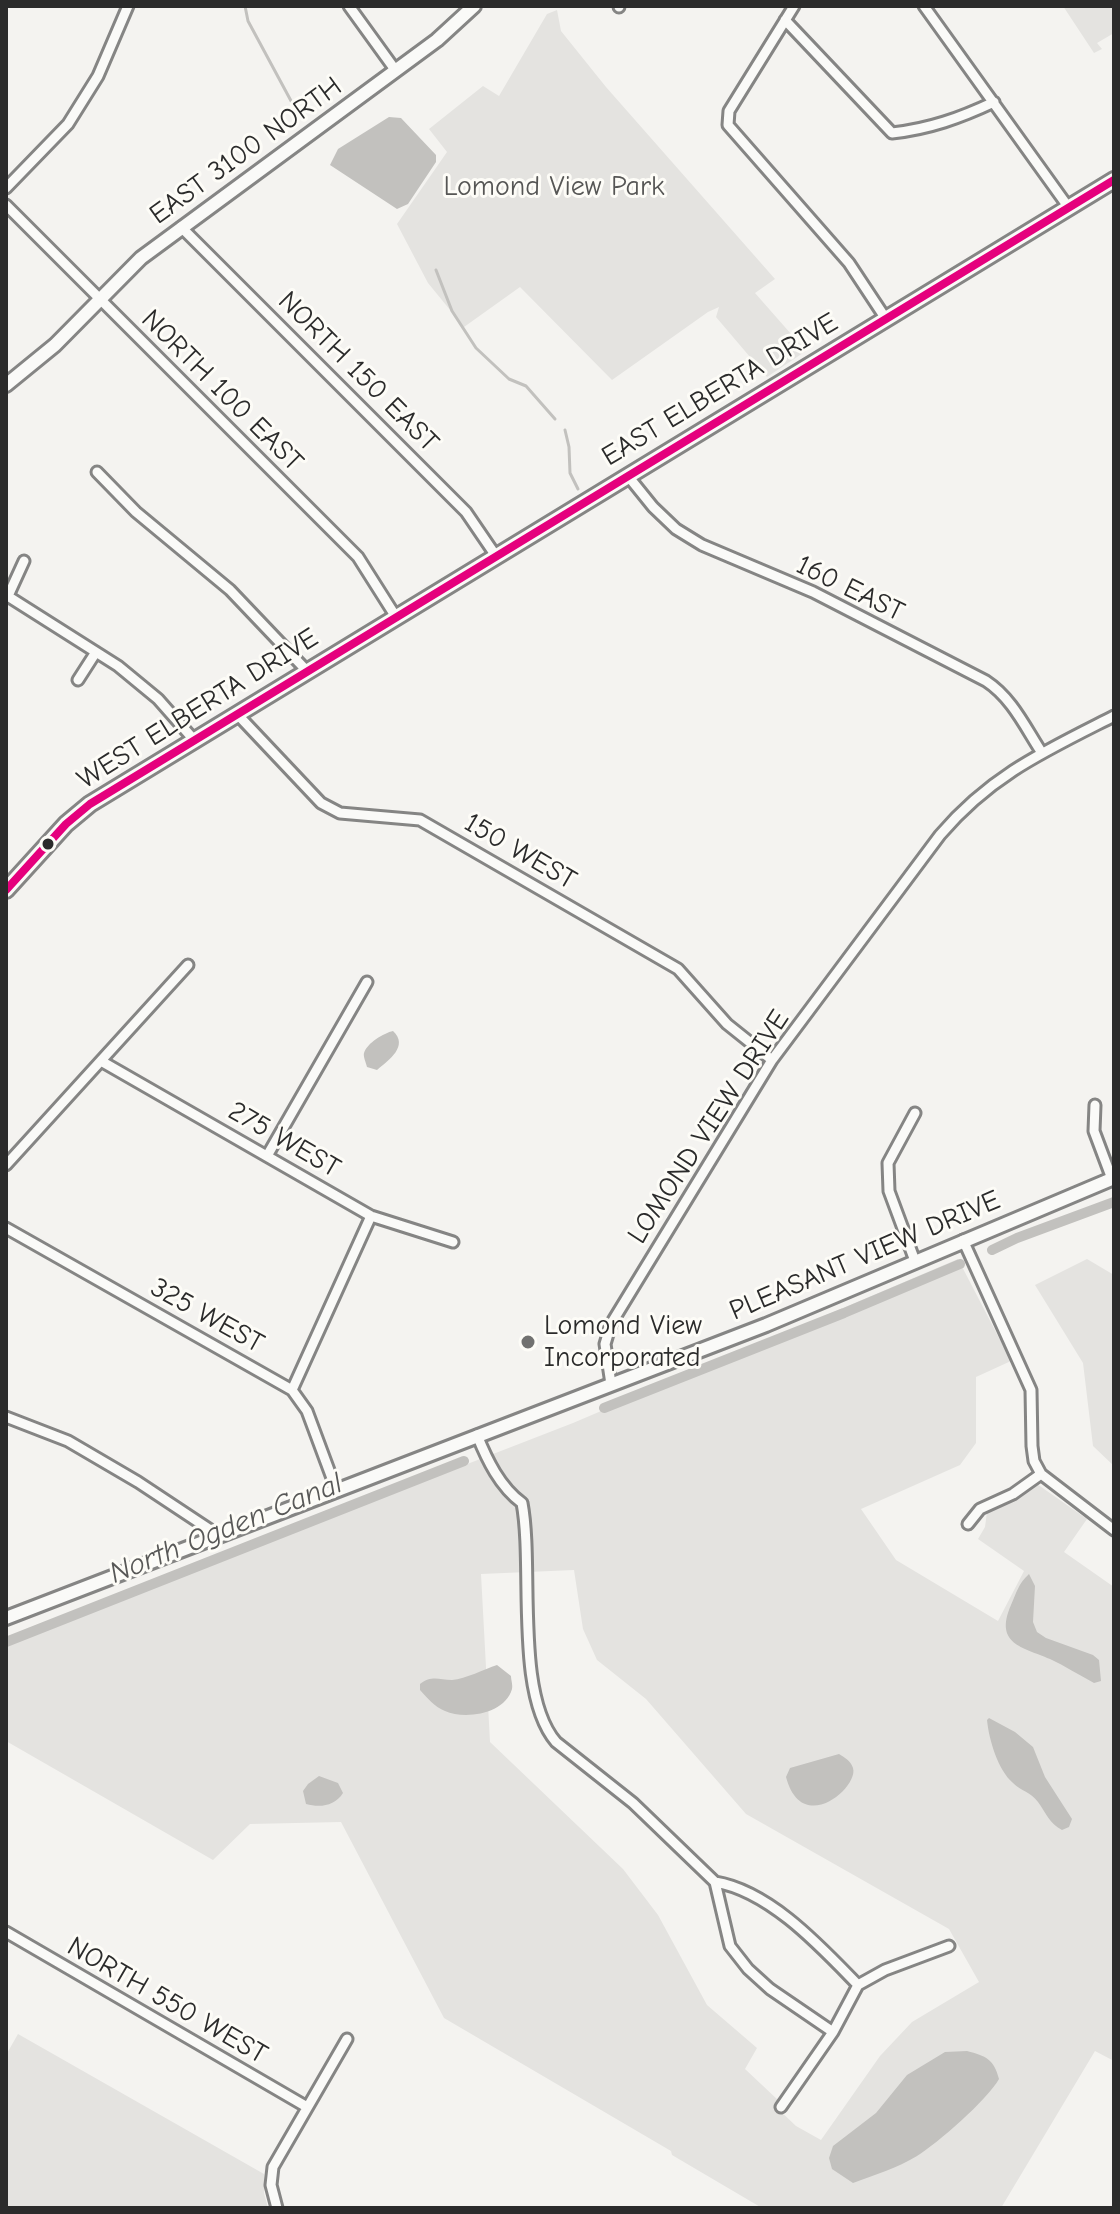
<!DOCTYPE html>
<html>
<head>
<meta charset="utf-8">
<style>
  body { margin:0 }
  #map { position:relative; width:1120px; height:2214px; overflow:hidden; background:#f4f3f0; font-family:"Comic Neue",sans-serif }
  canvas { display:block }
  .frame { position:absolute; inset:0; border:8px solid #2b2b2b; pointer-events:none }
</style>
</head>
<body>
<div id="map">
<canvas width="1120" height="2214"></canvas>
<div class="frame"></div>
</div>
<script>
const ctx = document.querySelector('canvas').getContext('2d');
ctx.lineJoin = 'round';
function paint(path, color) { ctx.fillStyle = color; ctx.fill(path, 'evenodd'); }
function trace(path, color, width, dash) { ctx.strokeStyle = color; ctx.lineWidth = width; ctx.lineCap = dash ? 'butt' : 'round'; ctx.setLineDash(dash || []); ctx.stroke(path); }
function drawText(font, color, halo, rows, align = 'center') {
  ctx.font = font + ' "Comic Neue",sans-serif'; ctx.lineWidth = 6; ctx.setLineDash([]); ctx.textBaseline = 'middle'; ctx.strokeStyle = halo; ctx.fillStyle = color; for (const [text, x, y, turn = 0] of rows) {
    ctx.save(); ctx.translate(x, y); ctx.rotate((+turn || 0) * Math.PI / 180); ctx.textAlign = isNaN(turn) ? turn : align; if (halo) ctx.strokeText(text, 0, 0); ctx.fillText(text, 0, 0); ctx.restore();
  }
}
const green = new Path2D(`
  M1063,6H1114V33L1097,43L1102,49L1094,53Z
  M557,10L561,31L606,87L775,279L755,293L806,351L767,377L716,317L719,307L708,312L612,380L520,287L464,327L428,283L397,224L447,152L429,129L483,86L499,96L547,14Z
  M958,1259L1011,1361L976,1377V1443L960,1465L861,1509L896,1560L998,1621L1024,1571L978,1539L985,1527L987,1512L1020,1498L1037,1484L1087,1519L1064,1552L1114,1587V2061L1095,2051L1001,2208H762L672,2155L671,2151L444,2018L341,1822L250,1824L213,1860L6,1741V1643L573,1423ZM574,1570L583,1629L597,1660L646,1699L746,1814L949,1929L979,1982L912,2022L880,2056L821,2140L796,2126L774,2105L778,2100L745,2069L757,2048L707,2005L658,1915L623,1869L490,1742L481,1574Z
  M1087,1259L1114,1275V1466L1093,1446L1083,1363L1035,1285Z
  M18,2034L264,2174V2193L268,2208H6V2055Z`);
const water = new Path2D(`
  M389,117L401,118L436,155V162L408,204L397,209L330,165L338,149Z
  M393,1031C409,1046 389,1060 377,1070L367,1067C366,1063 363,1056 364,1053C367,1043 384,1033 393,1031Z
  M1029,1574L1035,1586L1033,1622L1037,1632L1046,1638L1093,1655L1099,1660L1101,1681L1094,1683C1079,1675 1065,1666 1050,1659C1022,1647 994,1644 1011,1605C1017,1592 1018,1584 1029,1574Z
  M497,1665L511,1676C511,1680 513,1685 512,1689C505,1714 465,1720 445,1711C435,1707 427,1698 420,1690V1684C432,1675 439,1680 452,1680C466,1679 484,1669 497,1665Z
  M989,1718L1015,1732L1033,1747L1045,1777L1072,1819L1069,1827L1062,1830C1049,1823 1046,1813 1038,1802C1031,1792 1021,1791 1013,1783C998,1770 989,1740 987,1720Z
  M839,1754C844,1757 851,1761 853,1768C859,1787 802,1837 786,1777L790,1768Z
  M319,1776L338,1783L343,1793C335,1806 320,1808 306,1804L303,1791L308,1784Z
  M967,2051C986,2056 994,2059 999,2079C987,2100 938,2143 917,2156C897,2168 875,2175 853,2183L832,2169L829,2158L833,2146L876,2113L907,2075L945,2052Z`);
const stream = new Path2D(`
  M245,6L248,21L297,112
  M436,270L452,311L476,348L509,379L526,386L555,419
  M565,430L569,447L570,473L578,489`);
const canal = new Path2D(`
  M992,1250L1017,1238L1114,1202
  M604,1408L844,1313L960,1264
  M6,1642L464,1461`);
const minor = new Path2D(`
  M349,6L396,71
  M794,6L729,111L728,125L849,263L886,319
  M924,6L1069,208
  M619,7V6
  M785,20L892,133C929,129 960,118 994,102
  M6,188L68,124L98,76L128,6
  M6,205L358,557L396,617
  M181,227L466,512L496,556
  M97,472L136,512L230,590L307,671
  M628,476L653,507L676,529L702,545L813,592L986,681C1012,698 1025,727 1042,753
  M6,595L118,666L158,699L195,741
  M8,596L24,561
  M78,680L96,652
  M237,714L321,803L340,813L420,820L678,969L727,1024L772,1060
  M101,1061L371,1216L453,1242
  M1095,1105L1094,1131L1112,1179
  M267,1156L367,982
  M6,1165L188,965
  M6,1228L292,1390L307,1411L336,1489
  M963,1240L1031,1390L1032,1446L1034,1461L1041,1474L1114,1530
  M915,1261L889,1191L888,1163L915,1113
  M611,1384L605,1344L611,1324L772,1060L940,835C991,775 1045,751 1114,716
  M292,1390L371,1216
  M6,1417L68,1441L138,1482L218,1535
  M477,1435C487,1460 500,1487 522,1503C534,1566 514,1693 556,1742L633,1803L715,1882L730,1946L748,1969L770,1989L833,2032
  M968,1524L980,1509L1013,1494L1041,1474
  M715,1882C770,1891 821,1947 858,1985
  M6,1932L307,2107
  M781,2107L833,2032L858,1985L885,1970L949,1946
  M277,2208L271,2185L273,2167L347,2039`);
const tertiary = new Path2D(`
  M6,385L55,345L141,258L437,40L474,6
  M6,1618L766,1325L1114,1178`);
const secondary = new Path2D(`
  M6,890L66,824L90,804L1114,180`);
const bus1 = new Path2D(`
  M6,890L66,824L90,804L1114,180`);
const markers = [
  [48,844,7,"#2b2b2b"],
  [528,1342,8,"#717170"]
];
const streetNames = [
  ["EAST 3100 NORTH",246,151,-36],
  ["NORTH 150 EAST",358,372,45],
  ["EAST ELBERTA DRIVE",720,390,-31],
  ["NORTH 100 EAST",222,391,45],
  ["160 EAST",850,589,26],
  ["WEST ELBERTA DRIVE",198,709,-32],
  ["150 WEST",520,852,30],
  ["LOMOND VIEW DRIVE",709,1127,-57],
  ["275 WEST",284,1140,30],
  ["PLEASANT VIEW DRIVE",865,1256,-23],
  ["325 WEST",207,1316,29],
  ["NORTH 550 WEST",167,2001,30]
];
const parkNames = [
  ["Lomond View Park",554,187]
];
const poiNames = [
  ["Lomond View",544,1326],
  ["Incorporated",544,1358]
];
const waterNames = [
  ["North Ogden Canal",226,1529,-22]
];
paint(green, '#e4e3e0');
paint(water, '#c2c1be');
trace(stream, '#c2c1be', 3);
trace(canal, '#c2c1be', 10);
trace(minor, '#858584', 15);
trace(tertiary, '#858584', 18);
trace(secondary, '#858584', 20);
trace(minor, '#fafaf8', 9);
trace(tertiary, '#fafaf8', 12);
trace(secondary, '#fafaf8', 14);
trace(bus1, '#e5007d', 8);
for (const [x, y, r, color] of markers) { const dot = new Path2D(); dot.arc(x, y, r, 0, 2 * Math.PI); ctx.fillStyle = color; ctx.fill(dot); trace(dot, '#fdfcf7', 3); }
drawText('28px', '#2b2b2b', '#fdfcf7', streetNames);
drawText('28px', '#565655', '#fdfcf7', parkNames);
drawText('28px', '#2b2b2b', '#fdfcf7', poiNames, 'left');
drawText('italic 30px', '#585857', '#fdfcf7', waterNames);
</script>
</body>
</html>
